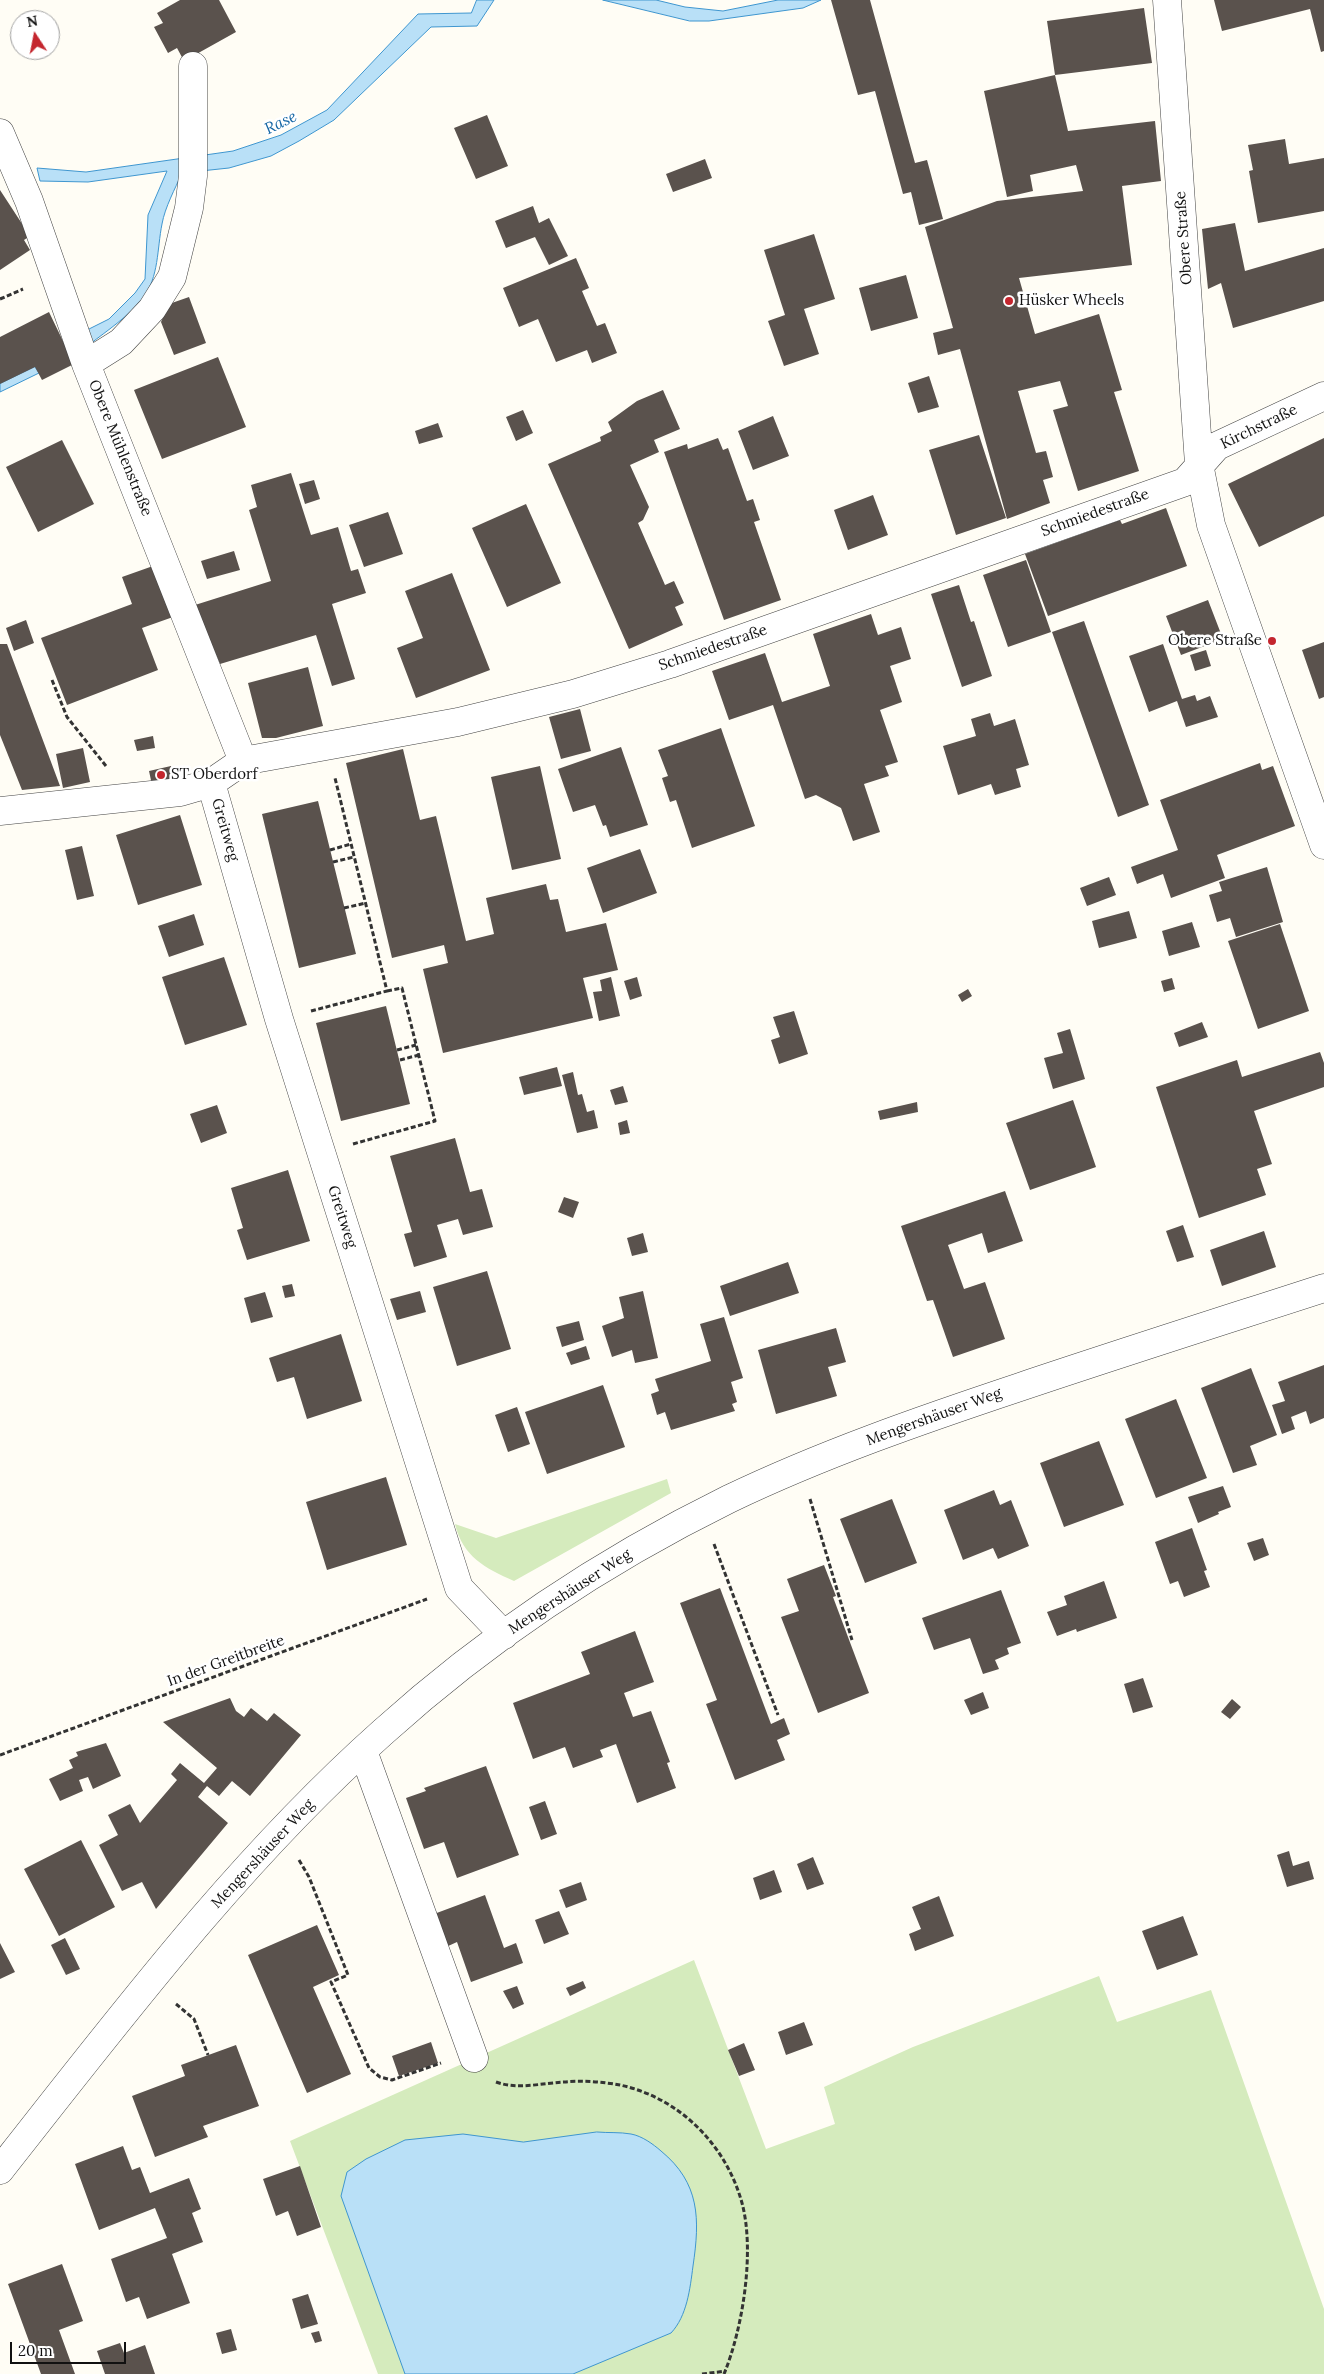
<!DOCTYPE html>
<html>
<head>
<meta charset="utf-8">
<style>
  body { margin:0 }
  #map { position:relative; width:1324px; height:2374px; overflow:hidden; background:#fffdf5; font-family:Lora,serif }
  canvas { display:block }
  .north { position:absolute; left:10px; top:10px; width:50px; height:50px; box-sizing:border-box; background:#fff; border:1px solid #a0a0a0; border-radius:50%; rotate:349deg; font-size:14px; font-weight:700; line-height:20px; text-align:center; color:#111 }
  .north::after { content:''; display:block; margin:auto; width:18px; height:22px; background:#c4262e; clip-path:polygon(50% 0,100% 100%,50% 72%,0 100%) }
  .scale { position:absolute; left:10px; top:2342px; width:116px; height:22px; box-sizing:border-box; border:2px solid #111; border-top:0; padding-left:6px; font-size:15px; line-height:18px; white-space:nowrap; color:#111; -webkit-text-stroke:4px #fff; paint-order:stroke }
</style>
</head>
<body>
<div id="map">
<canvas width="1324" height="2374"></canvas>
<div class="north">N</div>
<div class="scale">20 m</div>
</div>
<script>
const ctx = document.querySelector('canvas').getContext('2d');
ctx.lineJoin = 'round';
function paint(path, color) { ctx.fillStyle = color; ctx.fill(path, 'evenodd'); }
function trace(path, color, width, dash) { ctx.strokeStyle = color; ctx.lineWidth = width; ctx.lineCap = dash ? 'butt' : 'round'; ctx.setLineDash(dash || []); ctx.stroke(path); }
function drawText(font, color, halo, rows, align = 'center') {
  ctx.font = font + ' Lora,serif'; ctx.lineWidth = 5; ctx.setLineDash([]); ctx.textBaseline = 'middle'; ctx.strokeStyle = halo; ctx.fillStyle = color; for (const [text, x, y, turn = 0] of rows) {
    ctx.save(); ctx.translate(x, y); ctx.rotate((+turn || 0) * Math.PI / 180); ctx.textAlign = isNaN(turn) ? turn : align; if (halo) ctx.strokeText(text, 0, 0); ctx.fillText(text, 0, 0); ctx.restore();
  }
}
const green = new Path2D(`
  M667,1479L671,1493L514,1581C485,1568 463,1557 455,1524L496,1538Z
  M694,1960L766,2149L835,2124L824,2087L913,2047L1099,1976L1117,2022L1211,1990L1324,2309V2374H378L290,2141Z`);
const water = new Path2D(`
  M477,0H494L477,26L431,27L334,120L299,141L271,156L229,168L182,173C175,189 165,207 162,224C157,249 159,277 143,298C129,316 108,330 90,344L85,331L109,319L135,293L145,279L148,215L167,171L88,182L40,181L37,168L86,172L233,151L281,135L327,110L418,14L471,13Z
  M603,0H656L685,7L723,11L778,0H821L803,8L709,21H690Z
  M35,367L39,373L0,392V384Z
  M597,2132C608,2133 620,2132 631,2134C642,2136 653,2144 661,2151C700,2183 700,2219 693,2266C690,2289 687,2316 671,2333L573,2374H405L341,2196L347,2172L366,2159L405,2140L463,2134L523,2142Z`);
const building = new Path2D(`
  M180,0H219L236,32L184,61L177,48L168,53L154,27L163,23L157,13Z
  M831,0H870L915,163L927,160L943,219L919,225L911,192L903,194L875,91L858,95Z
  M1214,0H1324V51L1321,52L1310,9L1222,31Z
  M1144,8L1152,63L1055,75L1047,21Z
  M1055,75L1068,131L1155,121L1161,181L1122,186L1132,265L1019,278L1035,334L1099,314L1122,390L1114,392L1139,471L1078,491L1053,410L1068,406L1060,381L1018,391L1036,453L1046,451L1053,477L1043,480L1050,503L1007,519L960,349L938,355L933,333L953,328L925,227L997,201L1083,191L1076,165L1030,175L1033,191L1007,197L984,91Z
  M487,115L508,166L476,179L454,128Z
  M1285,139L1289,164L1324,158V211L1258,223L1249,171L1253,170L1248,145Z
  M705,159L712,178L673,192L666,174Z
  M0,190L30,236L24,240L30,250L0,270Z
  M533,206L539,223L549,218L568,256L549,265L535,237L506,248L495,221Z
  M1235,223L1245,271L1324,248V301L1233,328L1221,283L1208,289L1202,229Z
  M814,234L835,299L804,309L819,354L784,366L768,321L785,315L764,250Z
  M576,258L589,288L582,291L597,326L605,323L617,353L592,363L587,350L556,362L538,319L519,327L503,288Z
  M906,275L918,318L871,331L859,288Z
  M189,297L206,343L174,355L161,322L169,304Z
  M49,312L74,364L42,380L35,367L0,384V337Z
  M218,357L246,427L162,459L134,390Z
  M929,376L939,407L918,413L908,383Z
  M663,390L680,429L654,440L659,452L630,465L649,507L643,520L638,523L665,585L674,581L684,603L675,607L683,625L629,649L548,464L601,441L600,437L612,431L608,422L637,401Z
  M523,410L533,433L516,441L506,417Z
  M773,416L789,456L753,470L738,431Z
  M438,423L443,437L419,444L415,431Z
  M979,435L1006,518L956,535L929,450Z
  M718,438L723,450L728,448L747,501L753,499L760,520L754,522L781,600L724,620L664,452L687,444L688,449Z
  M1324,438V516L1259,547L1228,484Z
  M62,440L94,504L38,532L6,467Z
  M291,473L311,535L338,527L351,571L358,569L366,593L332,604L355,679L332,686L316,635L220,664L195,605L271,581L249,510L257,507L251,485Z
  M314,480L320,499L305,504L299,484Z
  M873,495L888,535L848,550L834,510Z
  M526,504L561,583L507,607L472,528Z
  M1166,508L1187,566L1048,616L1025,554L1120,520L1122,524Z
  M388,512L403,554L364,567L349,525Z
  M234,551L240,570L207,579L201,561Z
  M1026,560L1051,632L1008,647L983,575Z
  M153,566L173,617L142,628L158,670L67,705L41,638L132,604L122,577Z
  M452,573L490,670L416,698L397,648L423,638L405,591Z
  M959,585L971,622L974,621L992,676L962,687L931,594Z
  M1208,600L1223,639L1181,655L1166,616Z
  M871,614L878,635L901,627L911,659L890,666L902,702L880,710L898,762L885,766L889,776L864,784L880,832L853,841L841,808L816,795L805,799L773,705L729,720L712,671L765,653L782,702L830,686L813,634Z
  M26,620L34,643L14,651L6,628Z
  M1084,621L1149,805L1118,817L1052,632Z
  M1324,642V697L1319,699L1302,650Z
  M0,644H7L60,786L22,790L0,735Z
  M1163,644L1182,699L1195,695L1197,701L1210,696L1218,717L1186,727L1177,701L1149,712L1129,656Z
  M1206,650L1211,666L1195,671L1190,655Z
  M308,667L323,726L276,738H262L248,683Z
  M580,709L591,751L561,759L549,717Z
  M990,713L994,726L1015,719L1029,765L1016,769L1021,787L995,795L991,784L958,795L943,746L976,736L971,719Z
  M721,728L755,826L692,848L676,800L670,802L662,778L668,776L658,750Z
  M153,736L155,748L137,751L134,740Z
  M621,747L648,825L610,837L606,825L603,826L595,805L573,812L558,769Z
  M83,748L90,782L63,788L56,754Z
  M403,749L420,820L436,816L466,941L494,934L486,898L546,884L550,900L558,899L566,932L606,923L618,970L583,978L593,1018L443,1053L423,969L448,963L444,945L392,958L346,763Z
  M1260,763L1262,770L1273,766L1295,826L1217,855L1225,878L1171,898L1163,874L1137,884L1131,867L1178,850L1160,800Z
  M171,766L174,780L152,785L149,771Z
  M540,766L561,859L512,870L491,777Z
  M318,801L356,954L299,968L262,814Z
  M180,815L202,885L138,905L116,835Z
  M82,846L94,896L77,900L65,850Z
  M640,849L657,893L603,913L587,868Z
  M1267,867L1283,922L1236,937L1230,918L1217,922L1209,895L1222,891L1219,882Z
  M1109,877L1116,895L1087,906L1080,888Z
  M1129,911L1137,938L1099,948L1092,921Z
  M194,914L204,945L169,957L158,926Z
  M1192,922L1200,947L1169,956L1162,931Z
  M1280,924L1309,1011L1258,1029L1228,941Z
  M224,957L247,1025L185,1045L162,977Z
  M611,977L620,1016L599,1021L593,992L602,991L600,980Z
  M637,977L642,996L630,1000L624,981Z
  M1172,978L1175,989L1164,992L1161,981Z
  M968,989L972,996L962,1002L958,995Z
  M386,1006L410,1104L341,1121L316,1023Z
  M794,1011L808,1054L779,1064L771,1040L780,1037L773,1017Z
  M1202,1022L1208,1037L1179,1047L1174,1033Z
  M1070,1029L1085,1079L1053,1089L1044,1058L1063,1053L1057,1033Z
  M1320,1052L1324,1063V1087L1254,1111L1272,1164L1257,1169L1266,1195L1199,1218L1156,1087L1237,1060L1242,1077Z
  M557,1067L562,1086L524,1095L519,1077Z
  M573,1072L578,1095L582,1094L587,1112L594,1110L598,1128L577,1133L562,1075Z
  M623,1086L628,1102L615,1105L610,1090Z
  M1073,1100L1096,1167L1030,1190L1006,1123Z
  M917,1102L918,1112L880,1120L878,1111Z
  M217,1105L227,1133L201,1143L190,1114Z
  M627,1120L630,1133L620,1135L618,1123Z
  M455,1138L470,1192L482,1189L493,1227L463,1235L458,1219L437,1225L447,1257L414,1267L404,1234L412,1232L390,1156Z
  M288,1170L310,1241L247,1260L237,1230L243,1228L231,1188Z
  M1005,1191L1023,1241L988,1253L982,1233L948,1245L964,1289L985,1282L1005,1339L953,1357L933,1300L927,1301L901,1226Z
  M564,1197L579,1202L573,1218L558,1212Z
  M1183,1225L1194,1257L1177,1262L1166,1231Z
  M1264,1231L1276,1267L1222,1286L1210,1250Z
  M643,1233L648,1252L632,1256L627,1238Z
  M788,1262L799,1293L730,1316L720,1286Z
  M487,1271L511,1349L457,1366L433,1287Z
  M292,1284L295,1296L285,1298L282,1286Z
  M420,1291L426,1312L397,1320L390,1299Z
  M643,1291L658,1358L635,1363L632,1350L612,1357L602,1326L624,1318L619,1297Z
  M265,1292L273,1317L251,1323L244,1298Z
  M724,1317L743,1378L731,1382L737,1402L732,1404L735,1411L671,1430L665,1412L657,1415L651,1394L659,1391L655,1379L711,1361L700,1324Z
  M579,1321L584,1340L562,1347L556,1327Z
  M836,1328L846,1362L828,1367L837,1396L776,1414L758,1350Z
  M341,1334L362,1401L307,1419L294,1377L277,1382L269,1358Z
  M586,1346L590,1359L571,1365L566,1353Z
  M1324,1365V1418L1310,1424L1306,1411L1291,1417L1295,1429L1282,1434L1272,1405L1285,1401L1278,1382Z
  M1251,1368L1277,1435L1250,1446L1257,1465L1233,1473L1201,1388Z
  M603,1385L625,1447L547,1474L525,1412Z
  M1176,1399L1207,1478L1156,1498L1125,1419Z
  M517,1407L530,1444L508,1452L495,1415Z
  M1099,1441L1124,1505L1064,1527L1040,1463Z
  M386,1477L407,1545L327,1570L306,1502Z
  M1223,1486L1231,1507L1218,1512L1219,1514L1198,1523L1188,1497Z
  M994,1490L1000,1505L1011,1500L1029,1546L998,1559L993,1548L963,1560L944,1510Z
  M892,1499L917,1563L865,1583L840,1519Z
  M1192,1528L1207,1570L1204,1571L1210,1587L1184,1597L1178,1581L1170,1584L1155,1542Z
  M1263,1538L1269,1555L1254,1561L1247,1543Z
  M824,1565L836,1596L833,1597L869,1693L818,1713L781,1617L799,1611L787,1579Z
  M1104,1581L1117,1618L1077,1632L1076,1629L1057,1636L1047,1612L1067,1605L1064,1596Z
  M720,1588L771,1724L784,1718L790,1734L777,1740L785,1760L735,1780L706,1704L717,1700L680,1603Z
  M1001,1590L1021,1643L1007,1648L1009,1654L995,1660L999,1669L983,1674L970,1638L934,1650L922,1618Z
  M635,1631L654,1682L624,1693L633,1717L651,1711L670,1762L667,1763L676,1788L637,1803L616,1744L600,1750L603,1757L573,1768L565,1747L533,1759L513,1703L590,1674L581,1652Z
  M1143,1678L1153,1707L1133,1713L1124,1684Z
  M983,1692L989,1708L971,1715L964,1700Z
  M230,1698L236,1711L244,1717L251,1708L267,1721L274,1713L301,1735L250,1796L232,1781L219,1796L207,1786L198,1797L228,1823L156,1909L142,1882L122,1891L99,1845L118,1835L108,1815L130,1804L140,1823L177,1780L171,1774L180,1763L204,1783L217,1768L163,1722Z
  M1232,1699L1241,1707L1230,1719L1221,1712Z
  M106,1743L121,1776L93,1789L88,1777L79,1780L83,1791L60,1801L49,1779L73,1768L69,1760L78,1756L76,1752Z
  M486,1766L519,1855L457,1878L444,1842L424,1849L406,1798L426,1791L424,1788Z
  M545,1801L557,1834L541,1840L529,1807Z
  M81,1840L115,1907L59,1936L24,1869Z
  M1289,1851L1293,1866L1309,1861L1314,1879L1287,1887L1277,1855Z
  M813,1857L824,1884L807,1890L797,1864Z
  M774,1870L782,1892L760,1900L753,1878Z
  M581,1882L587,1900L566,1908L559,1890Z
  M485,1895L504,1948L516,1943L523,1963L471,1982L457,1942L446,1947L434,1914Z
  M939,1896L954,1936L915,1951L909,1934L921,1929L912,1907Z
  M559,1911L569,1934L544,1944L535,1920Z
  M1183,1916L1198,1955L1157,1970L1142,1931Z
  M317,1925L339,1975L313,1987L351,2074L307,2093L248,1955Z
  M65,1938L80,1969L66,1975L51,1945Z
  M0,1943L15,1972L0,1979Z
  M583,1981L586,1988L570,1996L566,1988Z
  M517,1986L524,2004L513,2009L503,1991Z
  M804,2022L813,2045L786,2055L778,2032Z
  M431,2042L438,2063L399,2076L392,2056Z
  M744,2043L755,2070L739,2076L728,2050Z
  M236,2045L259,2106L203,2126L208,2137L155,2157L132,2096L185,2076L181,2065Z
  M123,2146L132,2170L140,2167L150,2193L189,2178L201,2209L192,2213L203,2242L172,2254L190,2303L147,2319L139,2297L126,2302L111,2259L167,2238L155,2208L99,2230L75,2164Z
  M300,2166L321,2227L297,2236L288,2211L276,2216L263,2179Z
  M62,2264L83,2321L59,2330L75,2374H41L8,2284Z
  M308,2294L318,2324L301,2329L292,2299Z
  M231,2329L237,2350L222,2354L216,2333Z
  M319,2331L322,2341L315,2343L311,2333Z
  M120,2343L124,2353L145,2345L155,2374H105L97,2351Z`);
const path = new Path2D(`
  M0,299L23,289
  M52,680L67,717L106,766
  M330,850L351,844
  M333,862L354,857
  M344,908L366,903
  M311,1011L387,991L335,778
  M397,1050L416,1045
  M400,1060L419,1055
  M353,1144L435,1121L402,988L387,991
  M810,1499L852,1640
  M714,1544L778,1715
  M0,1755L427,1599
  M299,1860L309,1877L348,1975L331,1982L369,2068L380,2077L392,2080L441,2063
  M176,2004L194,2019L208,2055
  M496,2082C517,2090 543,2083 564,2082C582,2080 603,2082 620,2085C680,2098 726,2145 742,2203C755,2251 743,2328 724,2374
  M702,2374L726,2371`);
const minor = new Path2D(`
  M1167,0L1199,464L1211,525L1324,845
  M0,133L29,201L86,364L243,761
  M86,364L121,342L152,309L172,277L189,208L193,176V66
  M211,783L279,1019L459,1588L504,1635
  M0,811L180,792L211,783L243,761L458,722L573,694L670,664L1185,482L1217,446L1324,396
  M363,1751L474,2058
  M0,2170C120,2018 238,1861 383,1732C486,1639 605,1560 729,1499C823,1454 921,1420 1020,1387C1121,1353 1222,1321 1324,1288`);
const markers = [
  [1009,301,5,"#c4262e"],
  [1272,641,5,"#c4262e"],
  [161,775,5,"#c4262e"]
];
const streetNames = [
  ["Obere Straße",1184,238,-94],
  ["Kirchstraße",1259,427,-26],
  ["Obere Mühlenstraße",120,448,68],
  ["Schmiedestraße",1095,513,-20],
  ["Schmiedestraße",713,648,-19],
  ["Greitweg",225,830,74],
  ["Greitweg",342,1217,72],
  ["Mengershäuser Weg",934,1417,-20],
  ["Mengershäuser Weg",570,1592,-33],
  ["In der Greitbreite",226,1661,-20],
  ["Mengershäuser Weg",263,1854,-47]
];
const poiNames = [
  ["Hüsker Wheels",1019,301],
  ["Obere Straße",1262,641,"right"],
  ["ST Oberdorf",171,775]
];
const waterNames = [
  ["Rase",281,123,-26]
];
paint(green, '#d5ebbd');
paint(water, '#b9e0f7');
trace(water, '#3f96cf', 1);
paint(building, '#5a524d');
trace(minor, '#444', 29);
trace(path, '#333', 3, [5, 2.5]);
trace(minor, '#fff', 28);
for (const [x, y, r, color] of markers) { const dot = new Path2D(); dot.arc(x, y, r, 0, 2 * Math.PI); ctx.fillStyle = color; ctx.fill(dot); trace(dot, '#fff', 2); }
drawText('15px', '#111', '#fff', streetNames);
drawText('15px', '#111', '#fff', poiNames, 'left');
drawText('italic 16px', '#1768a6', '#fff', waterNames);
</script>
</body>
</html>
